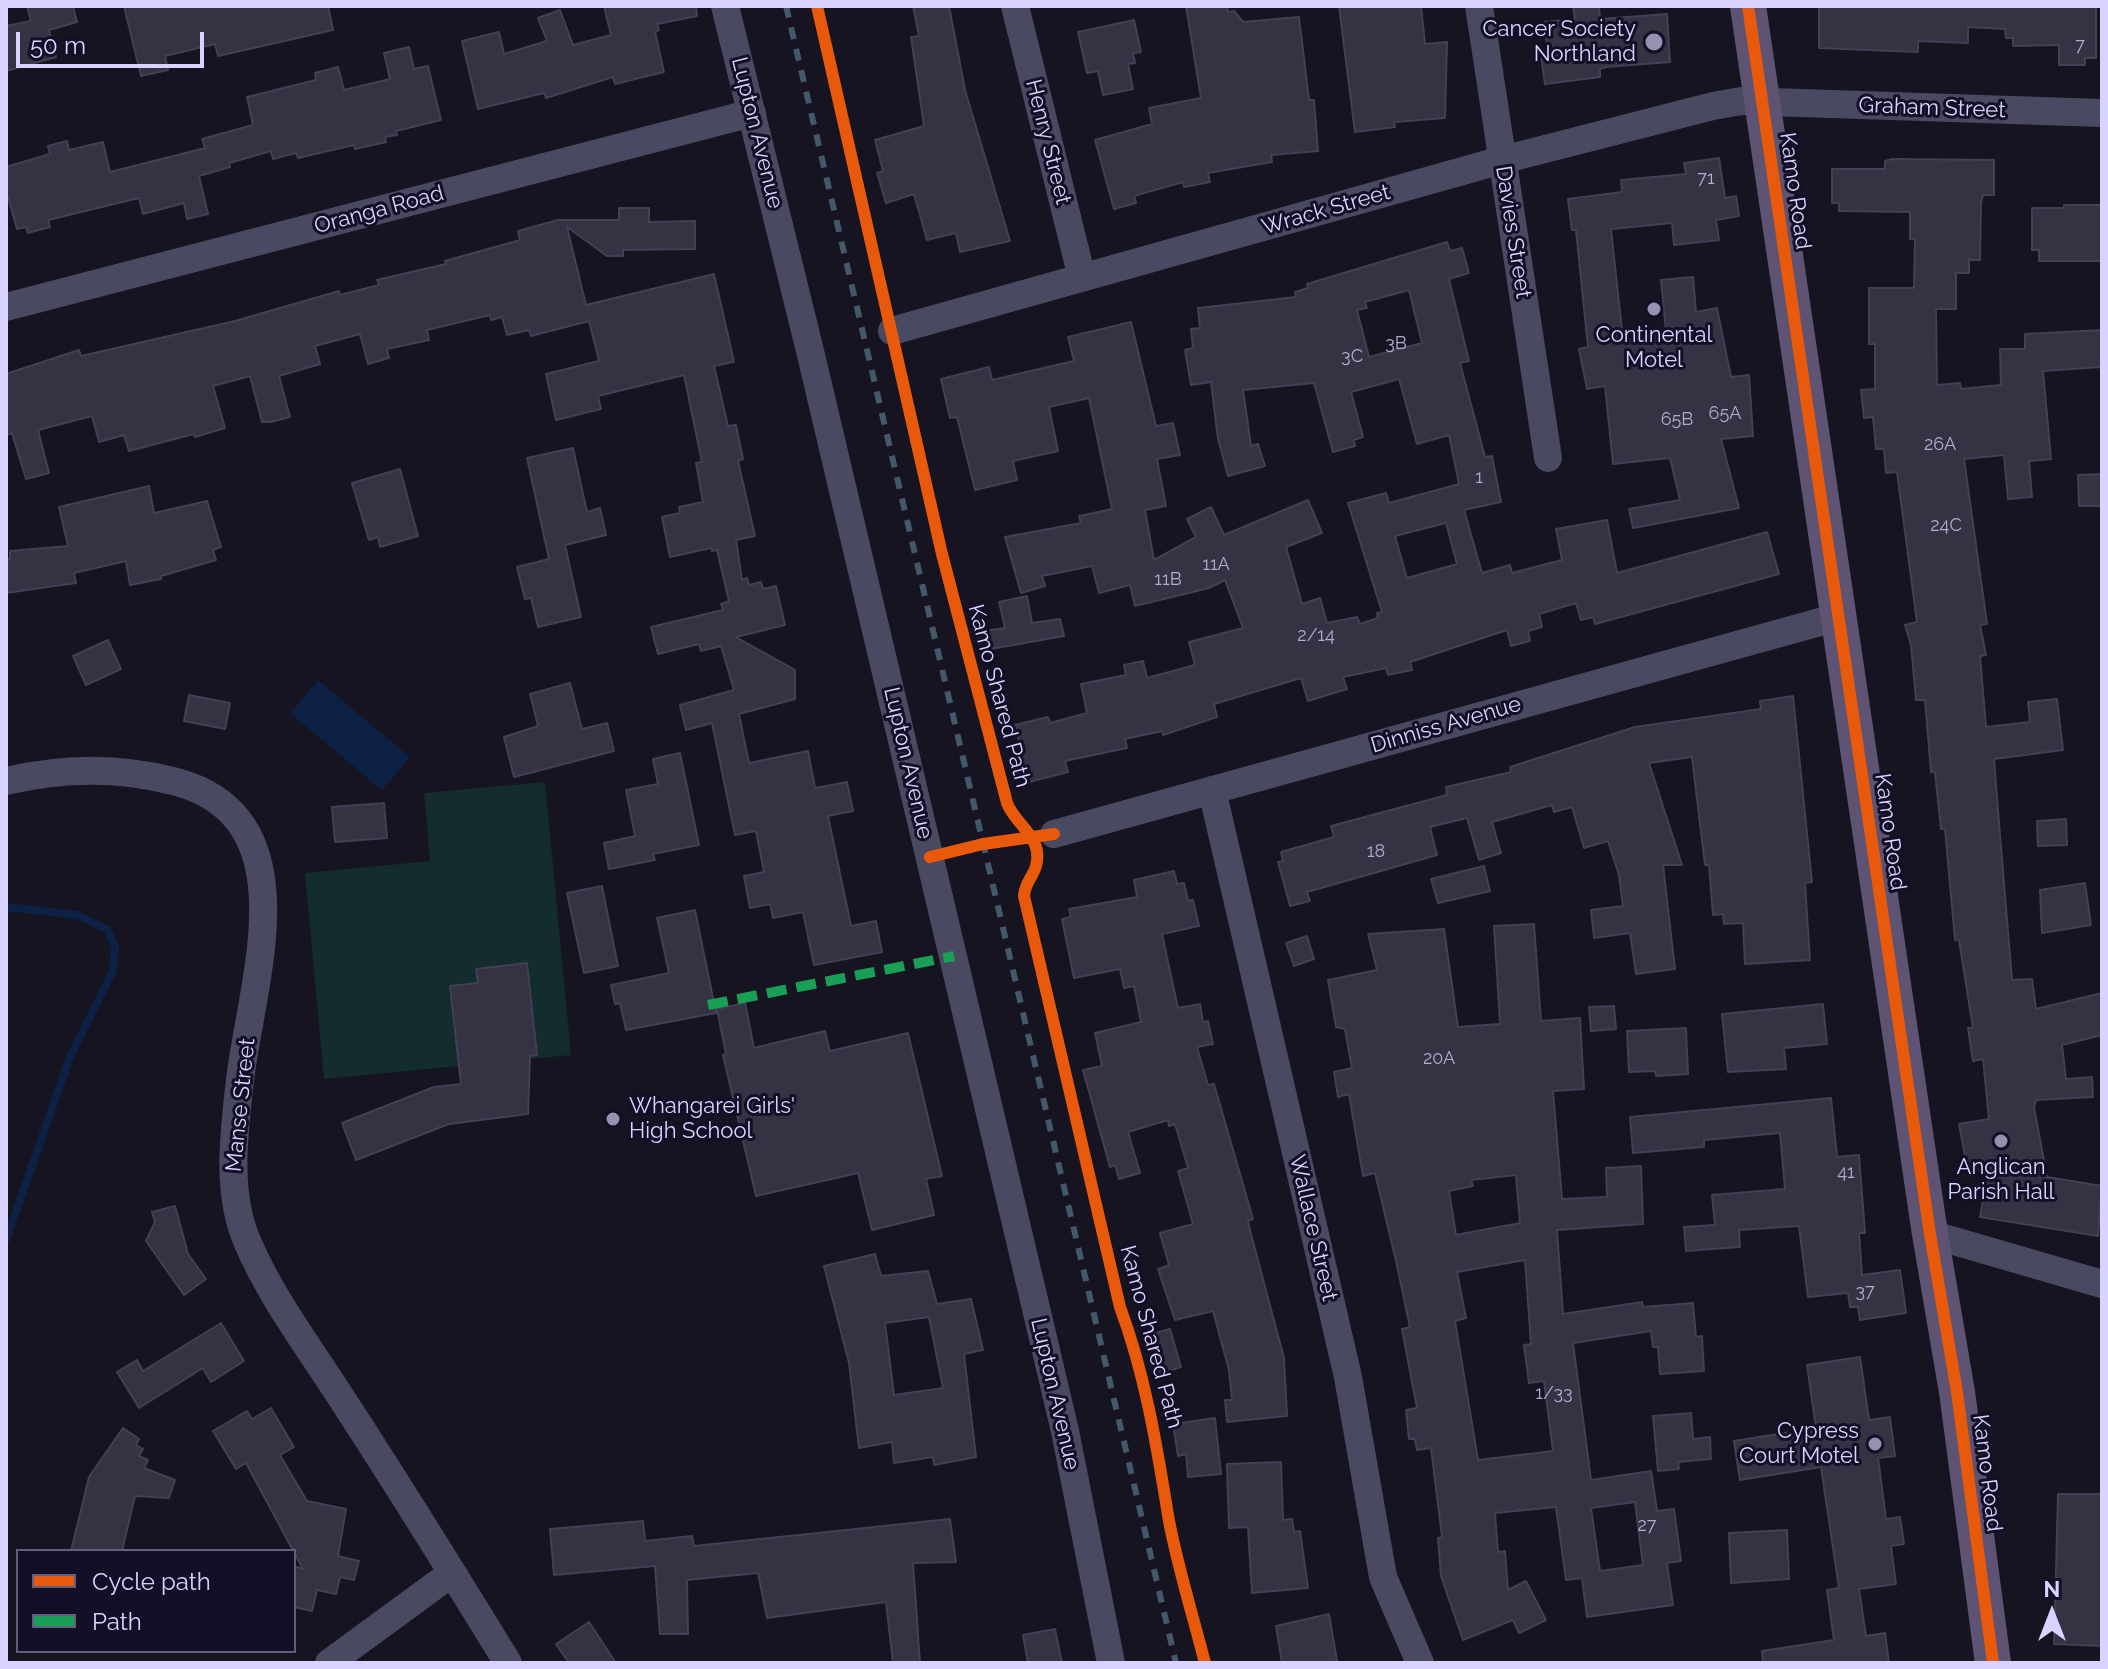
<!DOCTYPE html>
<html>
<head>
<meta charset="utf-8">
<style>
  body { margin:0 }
  #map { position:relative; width:2108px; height:1669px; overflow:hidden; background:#161421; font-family:Raleway,sans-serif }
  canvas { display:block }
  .frame { position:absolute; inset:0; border:8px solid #d9d4ff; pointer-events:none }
  .legend { position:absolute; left:16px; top:1549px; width:280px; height:104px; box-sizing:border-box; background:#130f26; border:2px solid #625e7d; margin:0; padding:10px 14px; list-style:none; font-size:24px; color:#d9d4ff }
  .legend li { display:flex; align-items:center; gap:16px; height:40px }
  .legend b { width:40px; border:2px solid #625e7d }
  .north { position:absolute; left:2012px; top:1573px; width:80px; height:80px; -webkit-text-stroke:6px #130f26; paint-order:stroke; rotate:0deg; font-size:22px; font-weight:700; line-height:32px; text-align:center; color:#d9d4ff }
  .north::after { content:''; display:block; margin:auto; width:28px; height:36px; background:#d9d4ff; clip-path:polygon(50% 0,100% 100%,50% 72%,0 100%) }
  .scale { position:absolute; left:16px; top:32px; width:188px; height:36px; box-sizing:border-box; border:4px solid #d9d4ff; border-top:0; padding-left:10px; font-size:24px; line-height:28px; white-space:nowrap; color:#d9d4ff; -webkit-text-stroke:6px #130f26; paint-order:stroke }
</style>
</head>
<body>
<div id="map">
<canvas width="2108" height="1669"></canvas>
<div class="frame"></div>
<ul class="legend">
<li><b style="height:10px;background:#e8590c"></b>Cycle path</li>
<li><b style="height:10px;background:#1a9f57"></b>Path</li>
</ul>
<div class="north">N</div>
<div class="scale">50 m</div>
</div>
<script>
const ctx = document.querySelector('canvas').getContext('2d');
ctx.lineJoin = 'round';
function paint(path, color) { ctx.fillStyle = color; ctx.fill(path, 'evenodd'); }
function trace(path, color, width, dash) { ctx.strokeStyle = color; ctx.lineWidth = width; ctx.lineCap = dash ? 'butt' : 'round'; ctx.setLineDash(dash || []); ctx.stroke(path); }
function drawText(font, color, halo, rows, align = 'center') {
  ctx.font = font + ' Raleway,sans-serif'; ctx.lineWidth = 6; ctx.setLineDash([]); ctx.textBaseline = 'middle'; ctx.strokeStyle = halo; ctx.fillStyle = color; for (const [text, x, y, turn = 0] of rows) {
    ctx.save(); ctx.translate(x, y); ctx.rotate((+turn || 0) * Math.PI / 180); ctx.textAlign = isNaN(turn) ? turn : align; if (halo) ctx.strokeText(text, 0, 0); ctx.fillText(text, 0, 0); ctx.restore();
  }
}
const green = new Path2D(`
  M545,782L571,1055L324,1079L305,873L430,861L424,793Z`);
const water = new Path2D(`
  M318,680L410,757L382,790L290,713Z`);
const stream = new Path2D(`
  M6,907L77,915L108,930L115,948L113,971L70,1057L6,1240`);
const building = new Path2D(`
  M27,6H73L77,22L49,30L56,57L6,71V26L31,21Z
  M124,6H328L333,30L218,56L215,44L165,56L168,70L141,76Z
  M604,6H696L697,16L657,24L659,30L655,32L664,72L615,84L613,77L546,98L544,93L478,109L462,41L499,32L504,54L547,41L538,18L560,10L573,45L611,35Z
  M913,6H949L965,90L1010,241L960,252L956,233L927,240L914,194L886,203L877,173L883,171L875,140L924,126L911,37L919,36Z
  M1186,6H1227L1228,12L1234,11L1243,22L1299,17L1309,100H1314L1318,151L1271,155L1272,162L1208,173L1210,182L1184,187L1183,182L1134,196L1136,203L1114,209L1095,140L1152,124L1149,108L1201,98Z
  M1339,6H1421L1425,44L1447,42L1445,118L1394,122L1395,127L1355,132Z
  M1573,6H1599L1600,19L1667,14L1670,62L1606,67L1600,69V77L1545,84L1541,55L1548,53L1544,22L1575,19Z
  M1819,6H2096V58H2085V65H2059V45L2013,46V38H2006L2005,29L1968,27V43L1918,41V52L1819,48Z
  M1134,20L1141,52L1133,53L1135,63L1128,64L1133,89L1103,95L1098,71L1087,73L1078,32Z
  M409,47L414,69L428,66L441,120L396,131L397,135L385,137L386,142L355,149L354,145L298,158L296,153L273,159L271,151L229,163L230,167L199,176L208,214L187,219L184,203L143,214L139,198L48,220L50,227L28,233L26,227L17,229L6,190V167L50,154L48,146L67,141L69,150L103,142L110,172L205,148L202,139L253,125L247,97L316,80L315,73L338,67L344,90L390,79L384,53Z
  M1719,158L1725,198L1736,196L1739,216L1716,220L1719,240L1674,245L1672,223L1611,229L1623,340L1666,331L1661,280L1693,277L1696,312L1717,308L1731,377L1749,375L1753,436L1721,439L1739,508L1633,528L1629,509L1680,500L1670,458L1613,464L1605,386L1587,389L1579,349L1588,347L1576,230H1572L1568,199L1622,192L1621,180L1686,174L1684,163Z
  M1892,159L1994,160V195H1983L1981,203L1980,260H1969V273H1956V309H1936L1937,385L1960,383L1961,389L2001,385L2000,349H2025V334L2102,330V367L2043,371L2051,459L2029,461L2032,497L2008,499L2004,455L1964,459L1987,624L1980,625L1986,655L1980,656L1986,727L2030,722L2028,702L2057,699L2063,750L1994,759L1999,823L2012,980L2032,979L2036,1009L2102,993V1035L2062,1045L2066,1079L2092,1077L2093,1097L2036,1100L2034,1107L2047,1177L2102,1186L2098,1236L1980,1217L1989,1167L1968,1171L1959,1124L1989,1119L1983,1059L1973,1061L1968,1028H1973L1959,940H1955L1945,829H1941L1935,772H1931L1925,700H1916L1911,645L1905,625L1917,622L1897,472L1886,473L1884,449H1876L1873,417L1864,418L1861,390L1875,389V344H1869V288H1914L1915,239H1910V212L1839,211V203H1832V169H1885V161Z
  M2064,205H2102V261H2039V250H2032V208H2064Z
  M619,208H649V222L695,221V249L623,250V256H607L567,227L586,305L714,274L734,362L714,366L728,426L736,425L743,459L738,461L755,536L736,540L742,580L747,578L749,585L761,582L763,589L776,586L785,625L736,637L795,670V699L739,714L749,763L808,751L815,788L847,782L853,811L828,816L851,926L876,921L882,952L814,965L803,912L773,918L770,904L750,908L744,876L764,872L756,831L735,835L712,723L686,730L680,705L734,690L721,646L701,651L699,644L658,654L651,627L723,610L721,604L729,601L717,550L712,551L711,548L670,557L662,517L680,513L679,507L703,502L696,463L702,462L684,375L598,396L601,409L556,420L546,374L599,361L589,321L531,336L529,330L507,335L502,317L491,320L490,315L427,330L429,340L387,349L389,358L368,364L360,334L315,346L320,364L279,376L290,417L271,422H262L250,376L213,386L225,428L195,437L194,434L129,451L124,435L99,442L92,416L38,430L49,473L26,479L12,433L6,435V374L79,350L81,356L235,321L339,291L340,295L379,285L377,280L446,264L445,261L520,240L518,231L558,220H619Z
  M1447,242L1450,251L1462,248L1469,273L1449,279L1469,361L1460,363L1485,457L1492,456L1501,502L1464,510L1482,573L1510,565L1512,573L1562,560L1556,529L1607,520L1617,573L1767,532L1779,574L1595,624L1593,617L1581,620L1576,603L1539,614L1542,627L1528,631L1530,641L1511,646L1507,630L1410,662L1412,670L1388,675L1386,668L1343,677L1347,689L1308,701L1301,678L1214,704L1217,717L1163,735L1162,731L1125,739L1127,748L1065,761L1068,772L1029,782L1015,725L1048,717L1050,723L1087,713L1081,684L1126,675L1124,665L1143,661L1147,678L1195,665L1189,642L1243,628L1225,580L1209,588L1135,606L1130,585L1099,593L1092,566L1042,576L1045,586L1021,593L1005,537L1081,523L1079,516L1112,509L1089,398L1049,407L1058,451L1013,461L1017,480L975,490L957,417L950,418L941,379L989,367L992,380L1074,361L1068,337L1131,322L1156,426L1173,423L1180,455L1157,459L1166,506L1145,510L1154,560L1196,537L1187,519L1211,507L1224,535L1308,500L1322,533L1286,547L1302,604L1320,598L1327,623L1357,617L1360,624L1378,618L1377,613L1382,612L1348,503L1386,493L1389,503L1459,484L1449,435L1417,444L1399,379L1351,392L1363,437L1354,440L1355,446L1333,452L1314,383L1243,390L1251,446L1258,444L1265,466L1228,476L1218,439L1211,382L1191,385L1185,350L1193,348L1191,329L1200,328L1198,308L1296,297L1295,292L1308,288L1307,284ZM1409,290L1422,343L1369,357L1357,310L1367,308L1365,302ZM1446,523L1457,564L1407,578L1395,536Z
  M573,448L587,512L600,508L606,535L565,545L581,617L538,627L531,598L525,599L517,567L549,559L527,458Z
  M400,469L418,536L380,547L378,537L369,540L352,483Z
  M2102,474V506H2079L2078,475Z
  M149,486L154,513L207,501L221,547L213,550L216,560L161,576V579L130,585L126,561L74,573L76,583L6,593V559H10V551L68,546L59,507Z
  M1027,596L1032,623L1060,619L1064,636L980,651L977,632L1005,628L999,602Z
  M108,640L121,669L86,685L73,656Z
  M570,683L582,729L607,723L614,751L514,777L504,737L538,726L530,694Z
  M189,695L230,703L225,729L184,721Z
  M1793,696L1812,882L1805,883L1810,960L1745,964L1743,923L1724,924L1723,914L1713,915L1709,865H1705L1692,757L1649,763L1682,865H1663L1675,969L1636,974L1630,933L1594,938L1591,910L1623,906L1619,875L1608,841L1584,848L1572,807L1554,812L1552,805L1492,822L1501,853L1479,860L1467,818L1430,827L1437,855L1307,892L1310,901L1290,906L1278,862L1283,861L1281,852L1334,837L1331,826L1447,795L1446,787L1511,772L1510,767L1635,727L1761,709L1760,701Z
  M680,753L699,845L653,854L655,860L609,869L604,843L635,836L626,790L658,784L653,759Z
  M384,803L387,838L335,842L332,807Z
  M2066,819L2067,845L2038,846L2037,821Z
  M1484,866L1490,891L1438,903L1431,879Z
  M1174,871L1177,884L1184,883L1188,901L1193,900L1199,926L1162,934L1178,1008L1200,1004L1203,1022L1208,1021L1213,1044L1197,1047L1208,1085L1214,1084L1253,1219L1248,1221L1251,1234L1284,1358L1287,1416L1227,1422L1225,1400H1232L1229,1370L1213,1311L1175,1320L1158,1269L1169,1265L1160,1233L1193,1224L1178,1171L1188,1168L1175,1124L1169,1126L1168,1120L1128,1132L1140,1173L1119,1179L1115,1165L1110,1167L1083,1070L1102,1066L1095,1033L1141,1022L1134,986L1124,988L1120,969L1074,978L1062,919L1071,917L1069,909L1137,897L1134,880Z
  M2085,883L2091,925L2042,933L2040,890Z
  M602,886L618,966L584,973L567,893Z
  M695,910L716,1013L626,1030L620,1003L615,1004L611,985L669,973L657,918Z
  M1534,924L1541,1021L1580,1018L1584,1089L1553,1091L1562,1199L1607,1197L1606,1168L1641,1166L1643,1224L1557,1230L1563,1314L1642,1302L1643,1307L1693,1303L1696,1337L1702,1336L1704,1371L1660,1374L1658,1347H1653L1651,1331L1573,1343L1591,1480L1651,1471L1657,1511L1674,1509L1681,1561L1667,1563L1673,1605L1587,1617L1582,1578L1566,1580L1556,1507L1495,1513L1498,1552L1505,1551L1508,1590L1526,1581L1546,1620L1519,1633L1513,1620L1463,1640L1441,1576L1438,1538L1442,1537L1431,1448L1417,1450L1415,1439H1409L1406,1410L1417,1408L1402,1329L1410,1327L1396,1261L1375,1173L1363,1176L1349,1094L1338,1097L1334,1072L1352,1068L1345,1029L1336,1027L1328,980L1377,970L1368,934L1444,929L1458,1027L1500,1024L1494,926ZM1516,1175L1520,1223L1456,1235L1449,1191L1473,1186L1471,1180ZM1525,1260L1531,1344L1524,1345L1529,1383L1544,1381L1553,1451L1478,1460L1455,1321L1466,1318L1457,1272ZM1635,1502L1643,1565L1600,1571L1591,1508Z
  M1307,936L1314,959L1294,966L1286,943Z
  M527,963L537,1055L530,1056L528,1114L449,1124L356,1160L342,1123L434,1087L461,1084L450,986L478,983L476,969Z
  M745,1003L754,1048L825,1031L830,1051L908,1033L942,1176L926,1179L934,1215L872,1230L858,1173L756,1196L723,1055L726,1054L717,1009Z
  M1823,1004L1827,1044L1784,1048L1786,1069L1728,1072L1722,1014Z
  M1614,1006L1616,1029L1591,1031L1589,1007Z
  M1686,1028L1688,1074L1656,1076L1655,1071L1629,1072L1627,1031Z
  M1831,1098L1837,1157L1859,1155L1865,1233H1859L1862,1275L1900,1270L1906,1313L1860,1320L1858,1307H1850L1848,1293L1808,1297L1799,1226L1739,1230L1740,1247L1686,1251L1684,1227L1715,1225L1712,1195L1785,1189L1780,1133L1704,1140V1147L1633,1153L1630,1117Z
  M175,1206L188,1254L206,1279L184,1295L146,1241L155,1222L152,1212Z
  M875,1254L881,1276L928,1271L937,1304L971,1299L983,1350L964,1354L976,1457L934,1465L933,1457L894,1463L892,1442L859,1448L849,1363L824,1266ZM929,1317L943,1388L894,1395L885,1323Z
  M221,1323L244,1361L211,1382L203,1368L139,1408L117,1372L137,1360L143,1371Z
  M1170,1329L1181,1367L1156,1375L1145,1336Z
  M1860,1357L1869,1420L1890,1417L1895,1456L1878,1458L1886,1519L1900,1517L1904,1544L1891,1546L1896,1584L1859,1589L1866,1636L1885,1633L1889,1663H1763L1762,1651L1834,1640L1827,1590L1839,1588L1821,1467L1740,1480L1734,1441L1816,1428L1807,1365Z
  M271,1408L294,1447L280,1455L307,1501L346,1509L338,1556L359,1561L354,1580L340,1577L336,1594L317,1590L312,1611L294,1607V1566L303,1569L246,1463L236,1469L213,1431L247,1411L252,1419Z
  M1691,1413L1693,1439L1710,1437L1711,1459L1678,1462L1679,1469L1658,1471L1653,1416Z
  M1215,1418L1221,1474L1188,1477L1186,1454L1178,1456L1173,1424Z
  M123,1428L139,1439L136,1445L143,1449L139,1456L148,1460L144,1468L175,1480L169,1498L135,1496L122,1551H71L89,1477Z
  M1281,1462L1283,1520L1292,1519L1294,1532L1300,1531L1308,1588L1252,1593L1248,1527L1229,1528L1227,1464Z
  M2058,1494H2102V1646L2054,1644Z
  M950,1519L956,1562L913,1563L920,1663H893L886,1602L767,1618L758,1573L687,1580L688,1634H660L655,1566L554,1575L550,1529L643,1521L645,1541L692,1536L694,1546Z
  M1787,1530L1789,1579L1731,1583L1729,1533Z
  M1329,1614L1337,1661L1282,1663L1276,1626Z
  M589,1622L616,1663H569L556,1644Z
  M1055,1629L1062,1663H1028L1023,1635Z`);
const minor = new Path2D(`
  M725,6L811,355L1065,1431L1111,1663
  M1015,6L1082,278
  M1479,6L1548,458
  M6,307L752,113
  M892,331L1502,160L1713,106L1741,101L2102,113
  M6,781C61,768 119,767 173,781C313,816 251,983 240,1080C234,1133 226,1192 247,1241C271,1298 311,1350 344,1402C400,1488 454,1575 508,1663
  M1212,790L1348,1377L1383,1577L1420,1663
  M1054,834L1838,617
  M1930,1234L2102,1284
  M329,1663L452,1573`);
const major = new Path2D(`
  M1748,6L1930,1234L1957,1392L1993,1663`);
const rail = new Path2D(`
  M786,6L1176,1663`);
const quiet = new Path2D(`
  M708,1005L954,956`);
const cycleway = new Path2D(`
  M817,6L942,554L1007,803C1015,825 1044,837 1036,866C1033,877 1025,882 1024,896L1120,1307C1146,1377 1157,1448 1169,1521C1178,1568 1193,1616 1205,1663
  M1748,6L1930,1234L1957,1392L1993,1663
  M930,857L983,844L1054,834`);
const markers = [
  [1654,42,10,"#9591b1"],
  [1654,309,8,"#9591b1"],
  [613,1119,8,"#9591b1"],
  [2001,1141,8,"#9591b1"],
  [1875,1444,8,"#9591b1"]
];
const numberNames = [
  ["7",2080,46],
  ["71",1706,179],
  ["3B",1396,344],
  ["3C",1352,357],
  ["65A",1725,414],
  ["65B",1677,420],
  ["26A",1940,445],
  ["1",1479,478],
  ["24C",1946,526],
  ["11A",1216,565],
  ["11B",1168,580],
  ["2/14",1316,636],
  ["18",1376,852],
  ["20A",1439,1059],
  ["41",1846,1173],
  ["37",1865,1292],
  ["1/33",1554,1394],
  ["27",1647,1526]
];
const poiNames = [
  ["Cancer Society",1636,29],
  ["Northland",1636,54],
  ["Continental",1654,335,"center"],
  ["Motel",1654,360,"center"],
  ["Whangarei Girls'",629,1106,"left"],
  ["High School",629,1131,"left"],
  ["Anglican",2001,1167,"center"],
  ["Parish Hall",2001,1192,"center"],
  ["Cypress",1859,1431],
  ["Court Motel",1859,1456]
];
const streetNames = [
  ["Graham Street",1932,108,2],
  ["Lupton Avenue",757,133,76],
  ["Henry Street",1048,142,76],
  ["Kamo Road",1795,191,82],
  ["Oranga Road",379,210,-15],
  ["Wrack Street",1326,210,-16],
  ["Davies Street",1513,232,81],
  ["Kamo Shared Path",999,696,75],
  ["Dinniss Avenue",1446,725,-16],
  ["Lupton Avenue",908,763,77],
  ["Kamo Road",1890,832,82],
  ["Manse Street",241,1105,-84],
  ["Wallace Street",1313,1228,77],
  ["Kamo Shared Path",1151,1337,75],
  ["Lupton Avenue",1055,1394,77],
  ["Kamo Road",1987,1473,83]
];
paint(green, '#132c2d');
paint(water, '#0d2144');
trace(stream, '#0d2144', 8);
paint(building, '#343243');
trace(building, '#433f54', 2);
trace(minor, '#4a4962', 28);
trace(major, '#5e5373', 36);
trace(rail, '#43596b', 6, [12, 10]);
trace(quiet, '#1a9f57', 10, [20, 10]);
trace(cycleway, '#e8590c', 12);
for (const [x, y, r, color] of markers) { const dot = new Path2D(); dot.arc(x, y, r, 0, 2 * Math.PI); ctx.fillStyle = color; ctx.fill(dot); trace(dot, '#130f26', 3); }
drawText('18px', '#b0acd0', null, numberNames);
drawText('22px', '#d9d4ff', '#130f26', poiNames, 'right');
drawText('22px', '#d9d4ff', '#130f26', streetNames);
</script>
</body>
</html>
